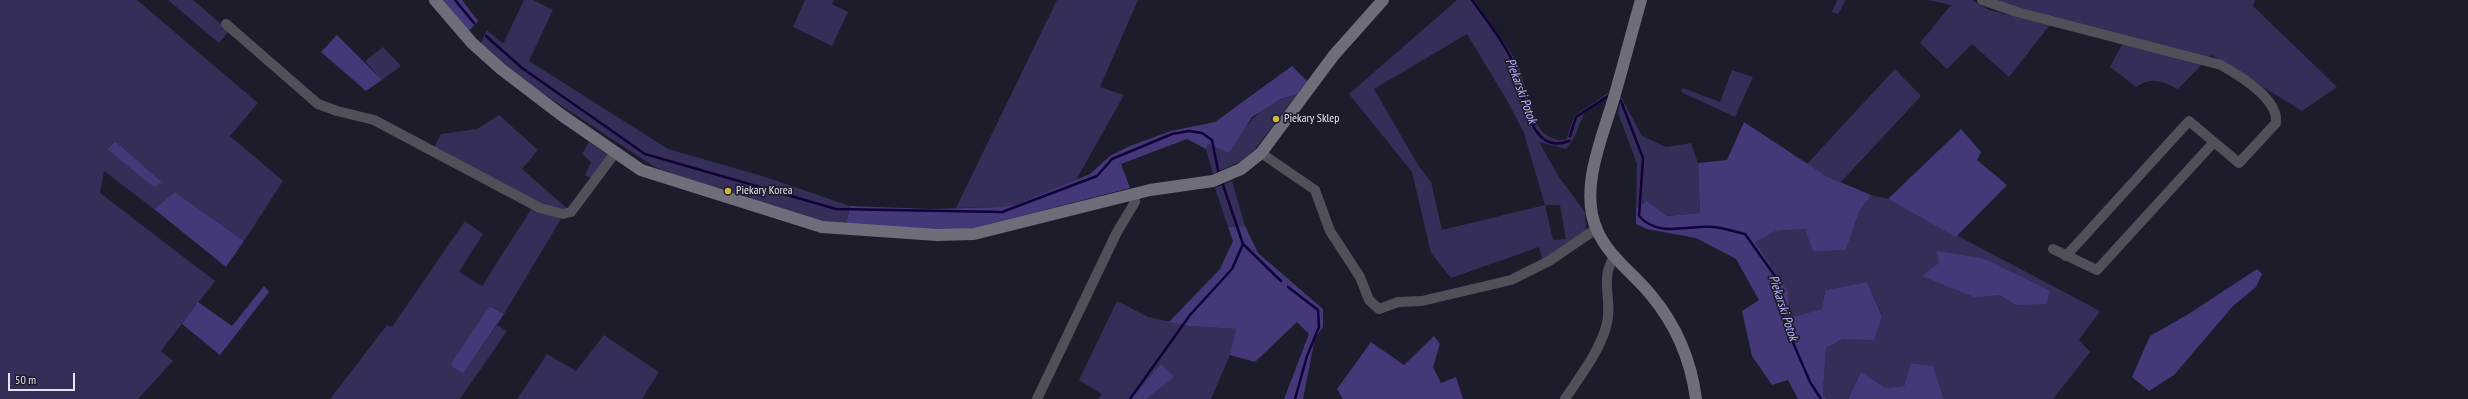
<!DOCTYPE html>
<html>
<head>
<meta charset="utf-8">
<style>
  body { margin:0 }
  #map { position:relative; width:2468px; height:399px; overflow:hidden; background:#1d1c2b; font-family:"PT Sans Narrow",sans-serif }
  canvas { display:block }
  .scale { position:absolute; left:8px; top:373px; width:67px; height:18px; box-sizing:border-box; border:2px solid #e5e4ef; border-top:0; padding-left:5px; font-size:12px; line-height:14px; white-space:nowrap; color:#e5e4ef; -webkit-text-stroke:3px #1d1c2b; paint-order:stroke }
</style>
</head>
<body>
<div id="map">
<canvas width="2468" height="399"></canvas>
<div class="scale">50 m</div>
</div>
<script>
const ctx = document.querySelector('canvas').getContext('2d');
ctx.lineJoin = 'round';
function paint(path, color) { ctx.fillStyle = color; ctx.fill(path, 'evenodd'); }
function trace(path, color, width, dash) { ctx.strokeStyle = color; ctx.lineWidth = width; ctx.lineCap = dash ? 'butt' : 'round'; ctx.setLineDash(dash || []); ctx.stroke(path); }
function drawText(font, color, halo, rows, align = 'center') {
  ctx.font = font + ' "PT Sans Narrow",sans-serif'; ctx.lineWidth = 3.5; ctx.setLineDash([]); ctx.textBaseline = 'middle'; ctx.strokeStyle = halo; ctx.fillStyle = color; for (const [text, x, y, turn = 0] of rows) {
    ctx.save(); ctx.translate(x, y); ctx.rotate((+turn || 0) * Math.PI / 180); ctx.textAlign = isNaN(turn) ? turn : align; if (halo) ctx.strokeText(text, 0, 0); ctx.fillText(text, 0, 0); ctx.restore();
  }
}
const green = new Path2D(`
  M0,0H137L258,103L230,136L283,181L244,241L175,192L154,209L104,171L100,193L215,281L161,351L173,361L138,399H0ZM114,141H115L162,182L107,149Z
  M168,0H193L229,31L219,43Z
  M524,0H533L553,10L529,61L668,149L762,176L850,206L846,225L819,221L752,201L750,197L722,189L721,192L653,166L515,75L480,45L487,30L503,44Z
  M805,0H834L832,4L848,12L832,46L793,27Z
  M1057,0H1138L1100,87L1124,95L1076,180L1017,204L1001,207L956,208Z
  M1457,0H1474C1487,21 1504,40 1516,61C1530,86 1527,143 1566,140L1574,116L1608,93V97L1584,113L1574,138L1566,149L1539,142L1559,177L1585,212L1586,231L1543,262L1539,247L1451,278L1431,253L1412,172L1349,94ZM1467,34L1508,102L1524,133L1545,205L1442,230L1431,182L1418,165L1374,89ZM1545,205H1560L1566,239L1553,240Z
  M1837,0H1846L1838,14L1832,12Z
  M1928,0H1972L1989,10L2050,25L2009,77L1972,44L1947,69L1920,43L1951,5Z
  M1989,0H2255L2253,6L2337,87L2302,111L2211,55L2178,89C2162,81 2152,76 2136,87L2110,67L2126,37Z
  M383,47L401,66L382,80L365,61Z
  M1895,69L1921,96L1841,182L1826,176L1807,164Z
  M1732,70L1753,77L1735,117L1681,92L1683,88L1720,102Z
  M1297,94L1255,149L1241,161L1213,174L1206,149L1208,144L1229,153C1246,122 1262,104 1297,94Z
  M1621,97L1642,136L1666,147L1691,143L1698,163L1700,213L1667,216L1647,201L1636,208L1637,164L1618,113Z
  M499,115L538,150L522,169L569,210L542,206L434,147L441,134L477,129Z
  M589,142L609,156L592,179L585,175L591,162L582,154Z
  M1232,181L1245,226L1228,227L1215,188Z
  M1871,195L1888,199L2100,311L2079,340L2090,352L2053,399H1944L1933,366L1912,363L1904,386L1886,388L1861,372L1848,399H1827L1823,394L1826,348L1843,339H1874L1882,315L1867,282L1825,290L1822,309L1789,319L1755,242L1776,231L1805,229L1846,250L1859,212Z
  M532,208L561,219L504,314L491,306L450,365L463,374L497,325L507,331L460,399H330L387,325L392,327L465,221L483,234L459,272L482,286Z
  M1117,301L1148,317L1189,326L1237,329L1230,355L1211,399H1098L1102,394L1079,380Z
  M604,335L659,372L642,399H517L547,354L576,371Z`);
const forest = new Path2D(`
  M443,0H462L478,21L468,32Z
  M337,35L382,80L366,91L321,52Z
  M1292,66L1307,81L1297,94L1281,99L1252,117L1229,153L1208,144L1206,149L1187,139L1121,164L1130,188L970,229H891L846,225L850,206L930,209L1001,207L1017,204L1090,174L1110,156L1130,146L1171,131L1215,122Z
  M1744,122L1826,176L1871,195L1859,212L1846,250L1813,251L1805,229L1776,231L1755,242L1788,292L1789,318L1822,309L1825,290L1867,282L1882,316L1874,340L1843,339L1826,348L1823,394L1827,399H1798L1788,380L1772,385L1752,356L1742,311L1759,300L1736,259L1696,238L1647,229L1636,224V208L1647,201L1667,216L1700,213L1698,163L1727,160Z
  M1961,129L1981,152L1977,160L2007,185L1956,237L1888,199Z
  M115,141L162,182L154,187L107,149Z
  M175,192L244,241L226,267L154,209Z
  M1245,226L1258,253L1323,309V327L1315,338L1303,399H1284L1309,334L1297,322L1255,362L1230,355L1236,329L1189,326L1169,322L1220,269L1233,241L1228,227Z
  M1937,251L1985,259L2050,291L2046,304L2016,305L2000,295L1974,297L1922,276L1939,263Z
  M2257,269L2262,274L2256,287L2233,306L2174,375L2149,391L2132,377L2150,336L2187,315Z
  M264,286L269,292L220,355L182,324L198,302L232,326Z
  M490,306L504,314L463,374L450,365Z
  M1434,336L1440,344L1433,367L1441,383L1456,377L1463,399H1343L1337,389L1371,342L1404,365Z
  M1911,363L1933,366L1944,399H1848L1861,372L1886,388L1904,386Z
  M1161,364L1174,377L1146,399H1131Z`);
const stream = new Path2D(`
  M455,0L474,23
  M1472,0C1486,20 1503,40 1513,62C1524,85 1526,158 1569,141
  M486,36L522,68L645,154L836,209L1002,212L1097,176L1112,159L1172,134L1189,131L1202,133L1212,140L1219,175
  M1621,101L1643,158L1639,216C1660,239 1688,224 1714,227C1724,228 1735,232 1745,234L1775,276L1785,324L1810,382L1821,399
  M1570,136L1576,117L1608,96
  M1222,182L1243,244L1281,281
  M1288,287L1318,310L1319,327L1307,356L1295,399
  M1130,399L1190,315L1232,269L1243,244`);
const street = new Path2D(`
  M1982,0L2017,12L2221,65C2240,76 2279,99 2276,123L2239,163L2189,121L2066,256
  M226,24L318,104L337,111L374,120L540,208L563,214L571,212L615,153
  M1261,153L1315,190L1330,231L1360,277L1369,300L1379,309L1398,302L1422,301L1511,280L1549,261L1596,229
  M2053,249L2097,270L2214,142
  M1037,399L1117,232L1135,202L1134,194
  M1565,399C1580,376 1598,354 1606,327C1614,301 1598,279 1615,256`);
const secondary = new Path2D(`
  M435,0L472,43L501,69L560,114L641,170L822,227L937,235L974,234L1150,190L1213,181L1241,169L1261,153L1334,55L1383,0
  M1641,0C1632,31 1624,63 1615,94C1604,134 1578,188 1597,230C1608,256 1633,273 1651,295C1676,325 1691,360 1696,399`);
const markers = [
  [1276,119,4,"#cdb938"],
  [728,191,4,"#cdb938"]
];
const poiNames = [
  ["Piekary Sklep",1284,119],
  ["Piekary Korea",736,191]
];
const waterNames = [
  ["Piekarski Potok",1521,91,70],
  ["Piekarski Potok",1783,308,72]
];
paint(green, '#352e59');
paint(forest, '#443878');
trace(stream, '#130039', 2.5);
trace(street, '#515058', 10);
trace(secondary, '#6e6d79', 12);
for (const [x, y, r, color] of markers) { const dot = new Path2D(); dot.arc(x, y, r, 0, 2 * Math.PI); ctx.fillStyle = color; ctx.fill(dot); trace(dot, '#1d1c2b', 1.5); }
drawText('12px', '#e5e4ef', '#1d1c2b', poiNames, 'left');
drawText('italic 13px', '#bbb2ff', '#1d1c2b', waterNames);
</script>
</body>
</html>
